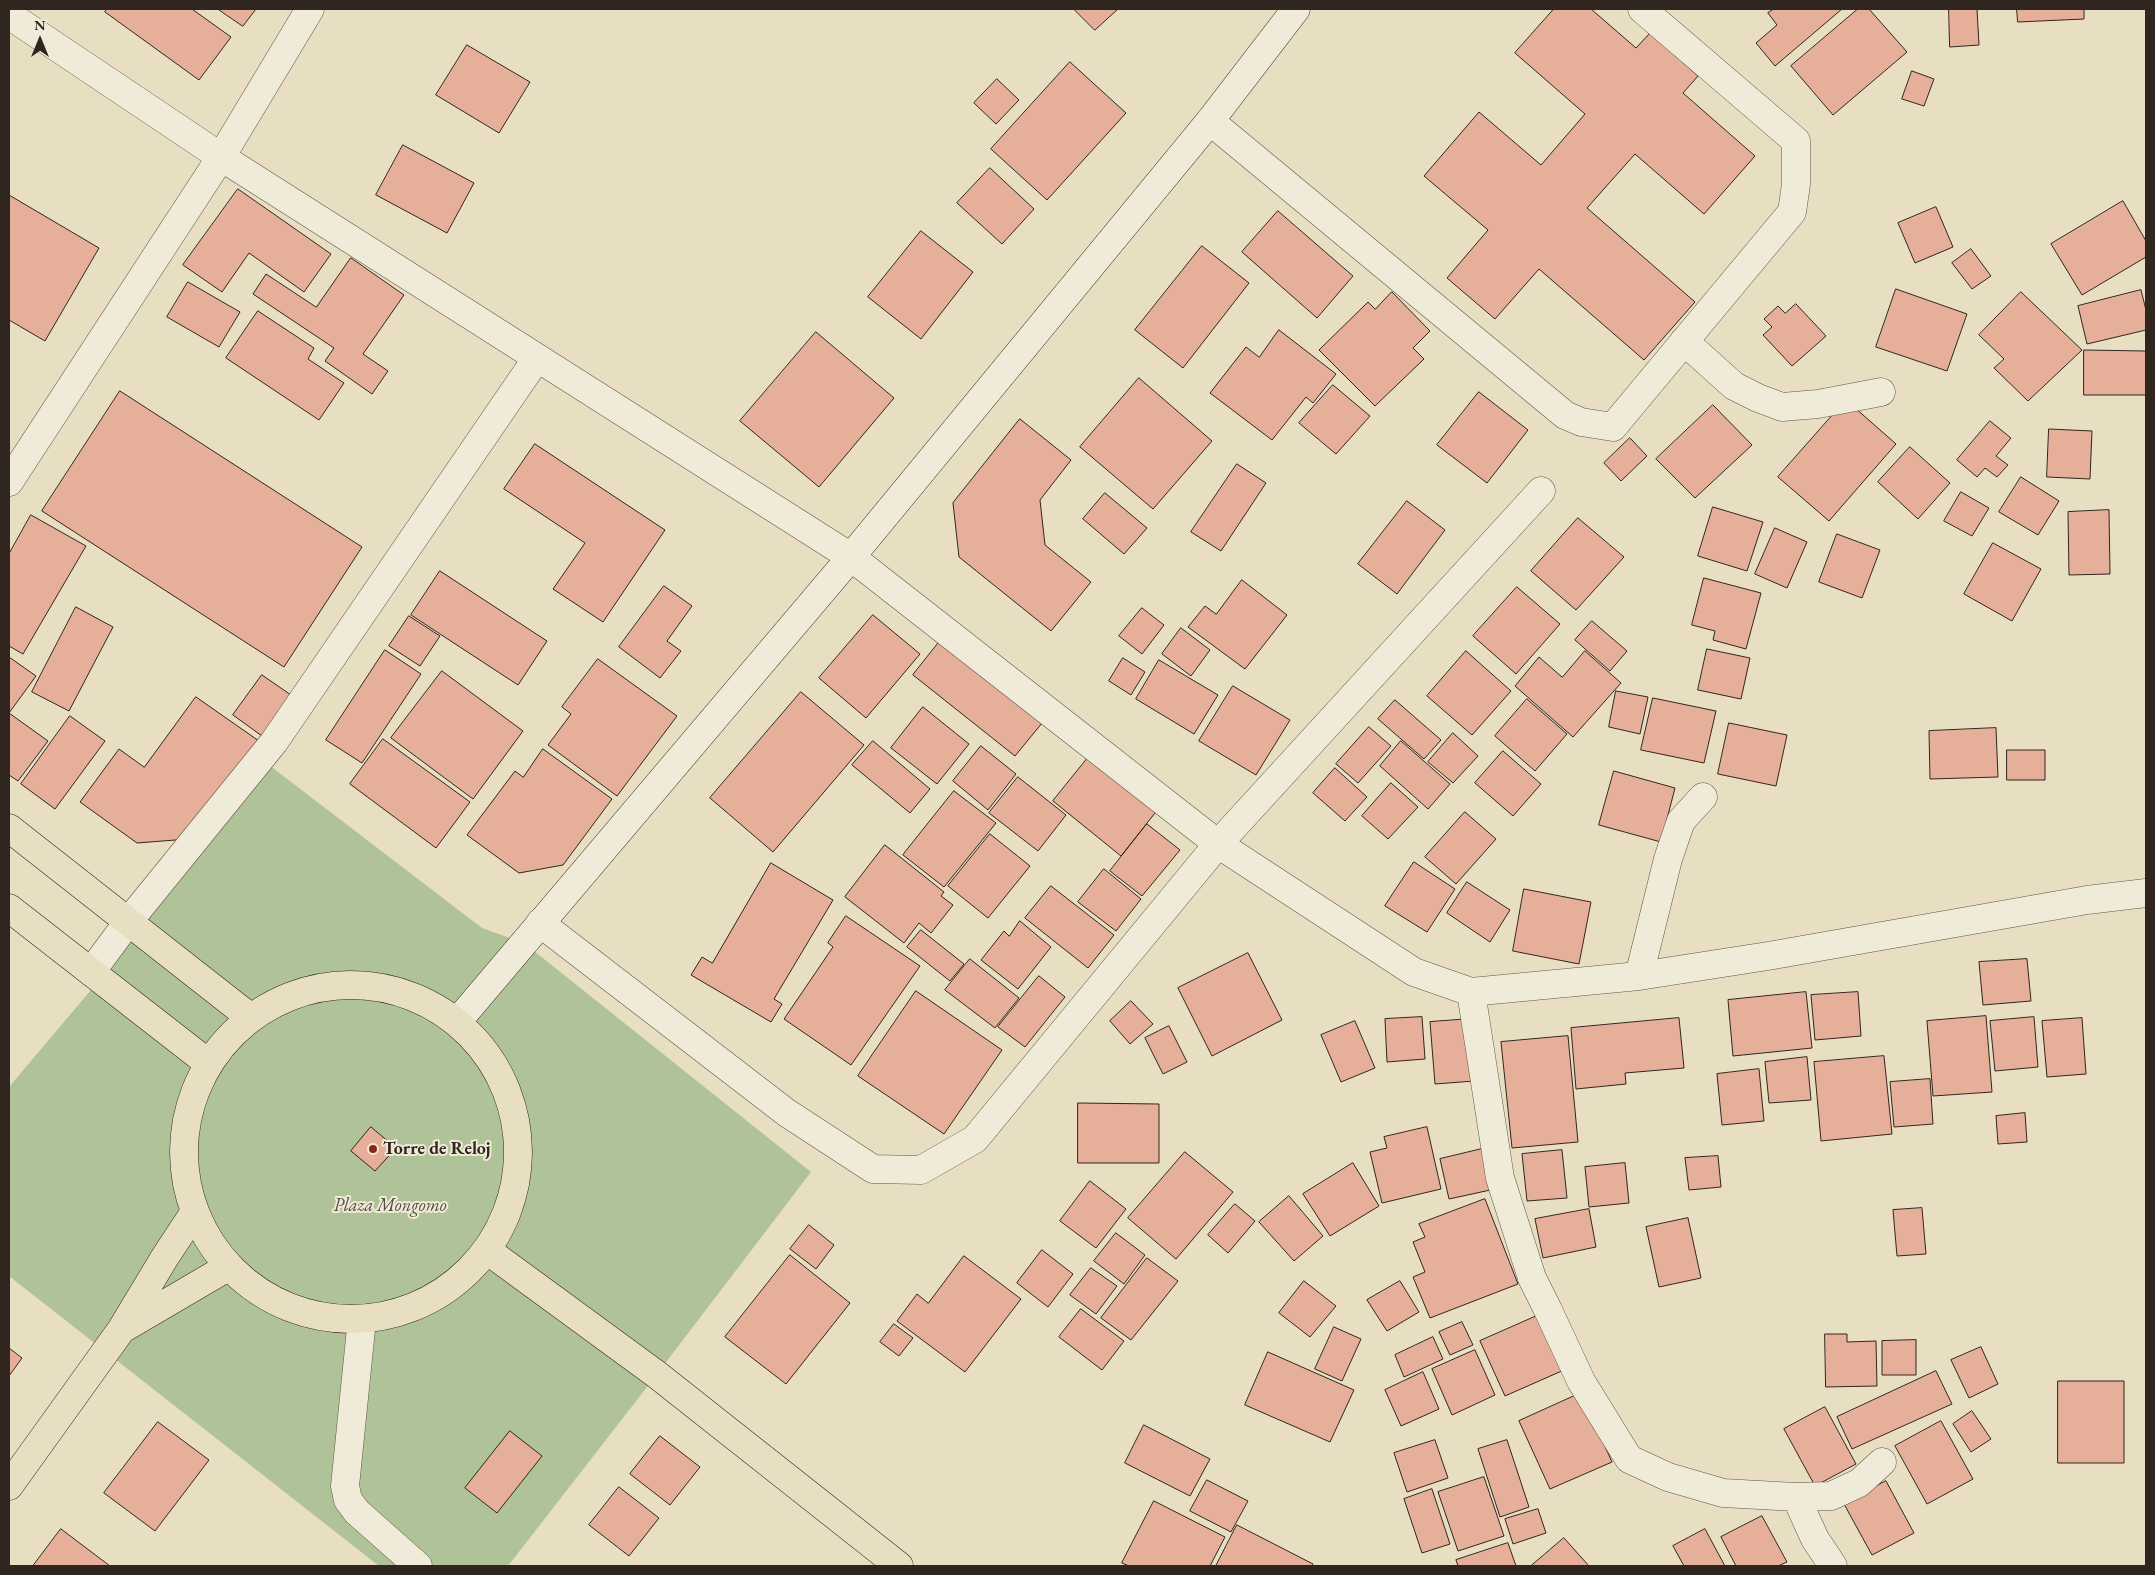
<!DOCTYPE html>
<html>
<head>
<meta charset="utf-8">
<style>
  body { margin:0 }
  #map { position:relative; width:2155px; height:1575px; overflow:hidden; background:#e8dfc3; font-family:"EB Garamond",serif }
  canvas { display:block }
  .frame { position:absolute; inset:0; border:10px solid #31251f; pointer-events:none }
  .north { position:absolute; left:15px; top:15px; width:50px; height:50px; -webkit-text-stroke:4px #f0ead8; paint-order:stroke; rotate:0deg; font-size:14px; font-weight:700; line-height:20px; text-align:center; color:#31251f }
  .north::after { content:''; display:block; margin:auto; width:18px; height:22px; background:#31251f; clip-path:polygon(50% 0,100% 100%,50% 72%,0 100%) }
</style>
</head>
<body>
<div id="map">
<canvas width="2155" height="1575"></canvas>
<div class="frame"></div>
<div class="north">N</div>
</div>
<script>
const ctx = document.querySelector('canvas').getContext('2d');
ctx.lineJoin = 'round';
function paint(path, color) { ctx.fillStyle = color; ctx.fill(path, 'evenodd'); }
function trace(path, color, width, dash) { ctx.strokeStyle = color; ctx.lineWidth = width; ctx.lineCap = dash ? 'butt' : 'round'; ctx.setLineDash(dash || []); ctx.stroke(path); }
function drawText(font, color, halo, rows, align = 'center') {
  ctx.font = font + ' "EB Garamond",serif'; ctx.lineWidth = 4; ctx.setLineDash([]); ctx.textBaseline = 'middle'; ctx.strokeStyle = halo; ctx.fillStyle = color; for (const [text, x, y, turn = 0] of rows) {
    ctx.save(); ctx.translate(x, y); ctx.rotate((+turn || 0) * Math.PI / 180); ctx.textAlign = isNaN(turn) ? turn : align; if (halo) ctx.strokeText(text, 0, 0); ctx.fillText(text, 0, 0); ctx.restore();
  }
}
const green = new Path2D(`
  M265,762L482,928L524,943L811,1172L654,1378L508,1566H379L9,1276V1087L96,984Z`);
const building = new Path2D(`
  M107,9H192L231,37L199,80L105,12Z
  M218,9H256L243,26Z
  M1074,9H1118L1095,30Z
  M1554,9H1591L1636,48L1650,33L1698,76L1683,93L1755,156L1704,214L1635,154L1587,208L1695,302L1644,360L1539,269L1495,319L1447,278L1488,230L1424,176L1479,112L1541,165L1585,114L1515,53Z
  M1774,9H1842L1775,66L1756,43L1777,25L1768,13Z
  M1858,9H1869L1907,52L1833,115L1791,66Z
  M1949,9H1977L1979,45L1950,47Z
  M2017,9H2084V19L2018,22Z
  M467,45L530,82L499,133L436,95Z
  M1070,62L1126,113L1047,200L991,149Z
  M1912,71L1934,79L1924,106L1902,99Z
  M997,79L1019,100L996,124L974,103Z
  M403,145L474,183L447,233L376,195Z
  M990,168L1034,209L1002,244L957,203Z
  M238,189L331,254L304,292L249,253L222,292L183,265Z
  M9,195L99,248L45,341L9,320Z
  M2123,201L2146,241V257L2082,295L2051,244Z
  M1936,207L1953,247L1915,263L1898,223Z
  M1278,211L1353,276L1317,318L1242,252Z
  M921,231L973,272L921,339L868,297Z
  M1202,246L1249,283L1183,368L1135,330Z
  M1971,249L1991,276L1972,289L1952,263Z
  M351,258L404,295L363,354L388,371L372,394L325,361L334,348L253,294L266,274L316,307Z
  M188,282L240,312L219,347L167,317Z
  M1896,289L1967,314L1947,371L1876,347Z
  M2141,290L2146,310V330L2087,344L2078,306Z
  M1392,292L1430,331L1413,348L1424,359L1375,406L1319,350L1368,302L1375,309Z
  M2021,292L2082,350L2028,401L1994,368L2004,359L1979,335Z
  M1796,304L1826,336L1792,366L1763,335L1772,327L1764,319L1778,306L1785,313Z
  M258,311L314,348L308,359L344,383L319,420L226,358Z
  M1279,330L1336,374L1313,403L1306,397L1272,440L1210,393L1246,347L1259,357Z
  M816,332L894,398L819,487L740,421Z
  M2084,350L2146,351V395H2084Z
  M1139,378L1212,441L1153,509L1080,447Z
  M1333,385L1370,416L1336,454L1299,423Z
  M120,391L362,547L284,667L42,511Z
  M1479,392L1528,430L1487,483L1437,445Z
  M1846,400L1896,444L1829,521L1778,477Z
  M1713,405L1752,445L1695,498L1656,459Z
  M1020,419L1071,460L1040,500L1045,545L1091,582L1051,631L959,557L953,503Z
  M1990,421L2011,438L1996,456L2008,465L1997,477L1985,468L1977,477L1957,460Z
  M2049,429L2092,431L2090,479L2047,477Z
  M1630,438L1647,456L1621,481L1604,463Z
  M535,444L665,530L603,622L553,589L585,543L504,489Z
  M1910,447L1950,483L1918,519L1878,482Z
  M1237,464L1266,483L1221,551L1191,532Z
  M2021,477L2059,501L2038,535L1999,512Z
  M1961,492L1989,508L1972,536L1944,521Z
  M1105,493L1147,528L1124,554L1083,519Z
  M1407,501L1445,530L1397,594L1358,564Z
  M1713,507L1763,522L1747,571L1698,556Z
  M2109,510L2110,574L2069,575L2068,512Z
  M31,515L86,546L23,654L9,646V554Z
  M1578,518L1624,557L1576,610L1531,571Z
  M1775,528L1807,542L1787,588L1755,574Z
  M1837,534L1880,550L1862,598L1819,582Z
  M1993,543L2041,569L2012,621L1964,594Z
  M440,571L547,641L518,685L411,615Z
  M1704,578L1761,593L1746,649L1713,640L1715,631L1692,625Z
  M1242,580L1287,615L1245,669L1188,627L1205,606L1216,614Z
  M664,586L692,606L667,641L681,651L660,678L619,647Z
  M1517,587L1560,624L1516,674L1473,636Z
  M76,607L113,627L69,711L32,692Z
  M1142,608L1164,625L1142,654L1119,636Z
  M873,615L920,654L866,718L819,678Z
  M409,616L440,636L420,666L389,646Z
  M1592,621L1627,651L1610,671L1575,640Z
  M1181,628L1210,650L1191,676L1162,654Z
  M944,636L1047,717L1015,756L913,675Z
  M1707,649L1750,658L1741,699L1698,690Z
  M385,650L421,674L362,763L326,740Z
  M1466,651L1511,691L1472,735L1427,696Z
  M1585,651L1621,683L1573,737L1515,686L1539,657L1562,677Z
  M9,657L36,676L9,713L48,741L18,781L9,775Z
  M1123,658L1145,672L1131,695L1109,681Z
  M598,659L677,716L617,796L548,745L571,714L562,707Z
  M1159,660L1218,695L1194,734L1136,699Z
  M442,671L523,731L473,799L391,738Z
  M262,675L291,695L262,736L233,715Z
  M1233,686L1290,720L1256,775L1199,741Z
  M1616,691L1648,697L1640,734L1609,727Z
  M801,692L864,745L773,852L710,798Z
  M196,697L259,741L188,839L137,843L80,802L119,749L144,767Z
  M1653,698L1716,711L1704,763L1641,750Z
  M1527,699L1567,734L1535,771L1495,736Z
  M1395,700L1441,740L1424,759L1378,719Z
  M923,707L969,744L937,784L891,748Z
  M70,716L105,741L55,809L21,784Z
  M1729,723L1787,735L1776,786L1718,774Z
  M1369,727L1391,746L1358,783L1336,764Z
  M1996,728L1998,777L1930,779L1929,731Z
  M1453,733L1478,756L1453,783L1428,762Z
  M383,739L470,802L436,848L350,784Z
  M873,741L930,789L910,813L852,765Z
  M1401,741L1450,784L1428,809L1380,766Z
  M981,746L1016,774L988,810L953,781Z
  M543,749L612,799L563,865L519,873L467,835L515,771L523,777Z
  M2007,750H2045V780H2007Z
  M1503,751L1541,784L1513,816L1475,783Z
  M1091,754L1159,808L1121,856L1053,801Z
  M1335,768L1367,797L1345,821L1313,793Z
  M1614,771L1675,788L1661,842L1599,825Z
  M1018,777L1066,815L1038,851L989,813Z
  M1391,783L1418,807L1388,839L1362,816Z
  M954,791L996,823L944,887L903,855Z
  M1465,812L1496,839L1456,884L1425,857Z
  M1147,824L1180,850L1142,896L1110,871Z
  M990,834L1030,866L988,918L948,886Z
  M885,845L944,892L941,896L953,905L931,933L919,923L904,943L845,897Z
  M1414,862L1455,889L1427,932L1385,906Z
  M771,863L833,900L774,999L782,1004L771,1022L691,975L702,957L712,963Z
  M1104,869L1141,899L1116,931L1078,902Z
  M1467,882L1510,910L1490,942L1447,913Z
  M1051,886L1114,935L1088,968L1025,918Z
  M1524,889L1591,902L1579,964L1513,951Z
  M846,916L920,966L851,1065L784,1019L833,947L828,943Z
  M1020,921L1051,947L1018,989L981,960L1004,931L1009,936Z
  M921,930L964,964L950,981L907,947Z
  M1248,953L1282,1020L1212,1056L1178,988Z
  M970,959L1019,998L995,1028L945,990Z
  M2027,959L2031,1001L1983,1005L1979,962Z
  M1039,976L1065,997L1025,1047L998,1027Z
  M916,991L1002,1050L944,1134L858,1076Z
  M1806,992L1812,1048L1733,1056L1728,1000Z
  M1858,992L1861,1036L1815,1040L1811,995Z
  M1131,1001L1153,1024L1130,1044L1110,1021Z
  M1986,1016L1992,1092L1933,1096L1927,1021Z
  M1422,1017L1425,1059L1387,1062L1385,1019Z
  M2034,1017L2038,1067L1995,1071L1990,1021Z
  M1679,1018L1684,1068L1625,1073L1626,1084L1576,1089L1571,1028Z
  M2082,1018L2086,1074L2047,1077L2042,1021Z
  M1470,1019L1474,1081L1435,1084L1430,1022Z
  M1355,1021L1375,1068L1341,1082L1321,1035Z
  M1169,1026L1187,1062L1163,1074L1145,1038Z
  M1568,1036L1578,1142L1512,1148L1501,1042Z
  M1884,1056L1892,1134L1821,1141L1814,1062Z
  M1807,1057L1811,1100L1769,1103L1765,1062Z
  M1759,1069L1764,1121L1722,1125L1717,1074Z
  M1930,1079L1933,1124L1894,1127L1890,1082Z
  M1078,1103L1159,1104V1163H1078Z
  M2025,1113L2027,1142L1998,1144L1996,1116Z
  M371,1127L396,1148L375,1171L351,1151Z
  M1427,1127L1441,1189L1382,1203L1370,1152L1387,1148L1384,1137Z
  M1486,1148L1495,1189L1449,1199L1440,1159Z
  M1562,1150L1567,1198L1527,1201L1522,1154Z
  M1185,1152L1233,1192L1176,1259L1128,1218Z
  M1718,1156L1721,1187L1689,1190L1685,1158Z
  M1353,1163L1379,1206L1330,1236L1303,1194Z
  M1625,1163L1629,1203L1589,1207L1585,1167Z
  M1090,1181L1126,1209L1096,1248L1060,1221Z
  M1289,1196L1323,1236L1294,1261L1259,1222Z
  M1485,1199L1518,1284L1430,1318L1413,1277L1425,1272L1413,1242L1425,1237L1419,1224Z
  M1235,1204L1255,1221L1228,1253L1208,1235Z
  M1922,1208L1926,1254L1897,1256L1893,1210Z
  M1589,1209L1596,1247L1543,1258L1535,1219Z
  M1688,1218L1701,1278L1659,1287L1646,1227Z
  M809,1225L834,1245L816,1269L790,1249Z
  M1116,1233L1145,1255L1124,1284L1094,1261Z
  M1042,1250L1073,1274L1048,1307L1017,1283Z
  M790,1255L850,1303L786,1384L725,1337Z
  M964,1256L1021,1299L965,1372L897,1321L917,1294L928,1303Z
  M1147,1258L1178,1281L1131,1340L1101,1318Z
  M1091,1268L1117,1286L1096,1314L1070,1295Z
  M1304,1281L1336,1306L1310,1337L1279,1313Z
  M1400,1281L1419,1312L1387,1331L1367,1300Z
  M1081,1309L1124,1341L1102,1370L1059,1337Z
  M1539,1315L1564,1370L1505,1396L1480,1341Z
  M1462,1322L1473,1345L1450,1355L1439,1332Z
  M894,1324L913,1338L899,1356L880,1342Z
  M1334,1327L1361,1339L1342,1381L1315,1369Z
  M1825,1334H1847V1342L1876,1341L1877,1386L1826,1387Z
  M1433,1337L1443,1359L1404,1377L1395,1355Z
  M1916,1340V1375H1882V1341Z
  M1981,1347L1998,1384L1969,1398L1951,1360Z
  M9,1348L22,1358L9,1376Z
  M1475,1350L1495,1395L1452,1415L1432,1369Z
  M1268,1352L1354,1390L1330,1442L1245,1405Z
  M1936,1371L1952,1404L1852,1449L1837,1417Z
  M1423,1372L1439,1409L1401,1426L1385,1390Z
  M2058,1381H2124V1463H2058Z
  M1581,1393L1612,1462L1550,1489L1519,1421Z
  M1825,1407L1856,1464L1815,1486L1784,1429Z
  M1972,1411L1991,1439L1971,1452L1953,1424Z
  M1941,1421L1973,1479L1927,1504L1895,1446Z
  M158,1422L209,1460L155,1531L104,1493Z
  M1144,1425L1210,1459L1190,1496L1125,1463Z
  M510,1431L542,1456L497,1513L465,1488Z
  M660,1436L700,1467L670,1505L630,1474Z
  M1435,1440L1448,1478L1407,1492L1394,1453Z
  M1507,1440L1529,1507L1500,1517L1478,1449Z
  M1484,1477L1504,1536L1458,1551L1438,1492Z
  M1207,1480L1248,1501L1231,1532L1190,1511Z
  M1886,1481L1914,1533L1872,1555L1844,1504Z
  M619,1487L659,1518L629,1556L589,1525Z
  M1432,1489L1450,1544L1422,1553L1404,1499Z
  M1154,1501L1225,1537L1210,1566H1129L1122,1563Z
  M1538,1509L1546,1533L1513,1544L1505,1519Z
  M1762,1516L1787,1562L1778,1566H1736L1721,1537Z
  M1237,1525L1313,1564L1312,1566H1216Z
  M61,1529L110,1566H33Z
  M1705,1529L1725,1566H1684L1673,1546Z
  M1564,1538L1589,1566H1531Z
  M1508,1543L1516,1566H1458L1456,1560Z`);
const street = new Path2D(`
  M9,15L221,157L851,557L1218,844L1414,972L1471,992L1639,976L1768,956L2087,900L2146,893
  M1210,121L1565,415L1581,422L1613,427L1792,212L1796,184V141L1642,9
  M1684,341L1734,386L1758,398L1782,407L1818,404L1881,392
  M9,482L221,157L310,9
  M540,923L787,1113L873,1169L921,1170L975,1139L1218,844L1541,491
  M91,972L128,922L274,742L537,358
  M1639,976L1668,859L1681,821L1703,797
  M1471,992L1500,1178L1532,1278L1548,1310L1581,1381L1629,1459L1668,1477L1723,1493L1796,1497L1831,1496L1859,1483L1882,1462
  M362,1319L345,1486L348,1500L357,1512L418,1566
  M1796,1497L1815,1539L1833,1566`);
const secondary = new Path2D(`
  M457,1022L851,557L1210,121L1296,9`);
const primary = new Path2D(`
  M9,828L251,1018
  M9,908L208,1063
  M184 1152a167 167 0 1 1 334 0a167 167 0 1 1-334 0Z
  M488,1251L656,1374L899,1566
  M124,1328L228,1267
  M9,1486L121,1330L165,1257L194,1213`);
const markers = [
  [373,1149,5,"#8f2418"]
];
const poiNames = [
  ["Torre de Reloj",383,1149]
];
const parkNames = [
  ["Plaza Mongomo",390,1206]
];
paint(green, '#b0c398');
paint(building, '#e6af99');
trace(building, '#31251f', 1);
trace(street, '#5f5448', 29);
trace(secondary, '#31251f', 29);
trace(primary, '#31251f', 29);
trace(street, '#f0ead8', 28);
trace(secondary, '#f0ead8', 28);
trace(primary, '#e8dfc3', 28);
for (const [x, y, r, color] of markers) { const dot = new Path2D(); dot.arc(x, y, r, 0, 2 * Math.PI); ctx.fillStyle = color; ctx.fill(dot); trace(dot, '#f0ead8', 2); }
drawText('bold 18px', '#31251f', '#f0ead8', poiNames, 'left');
drawText('italic 18px', '#514c3d', '#f0ead8', parkNames);
</script>
</body>
</html>
